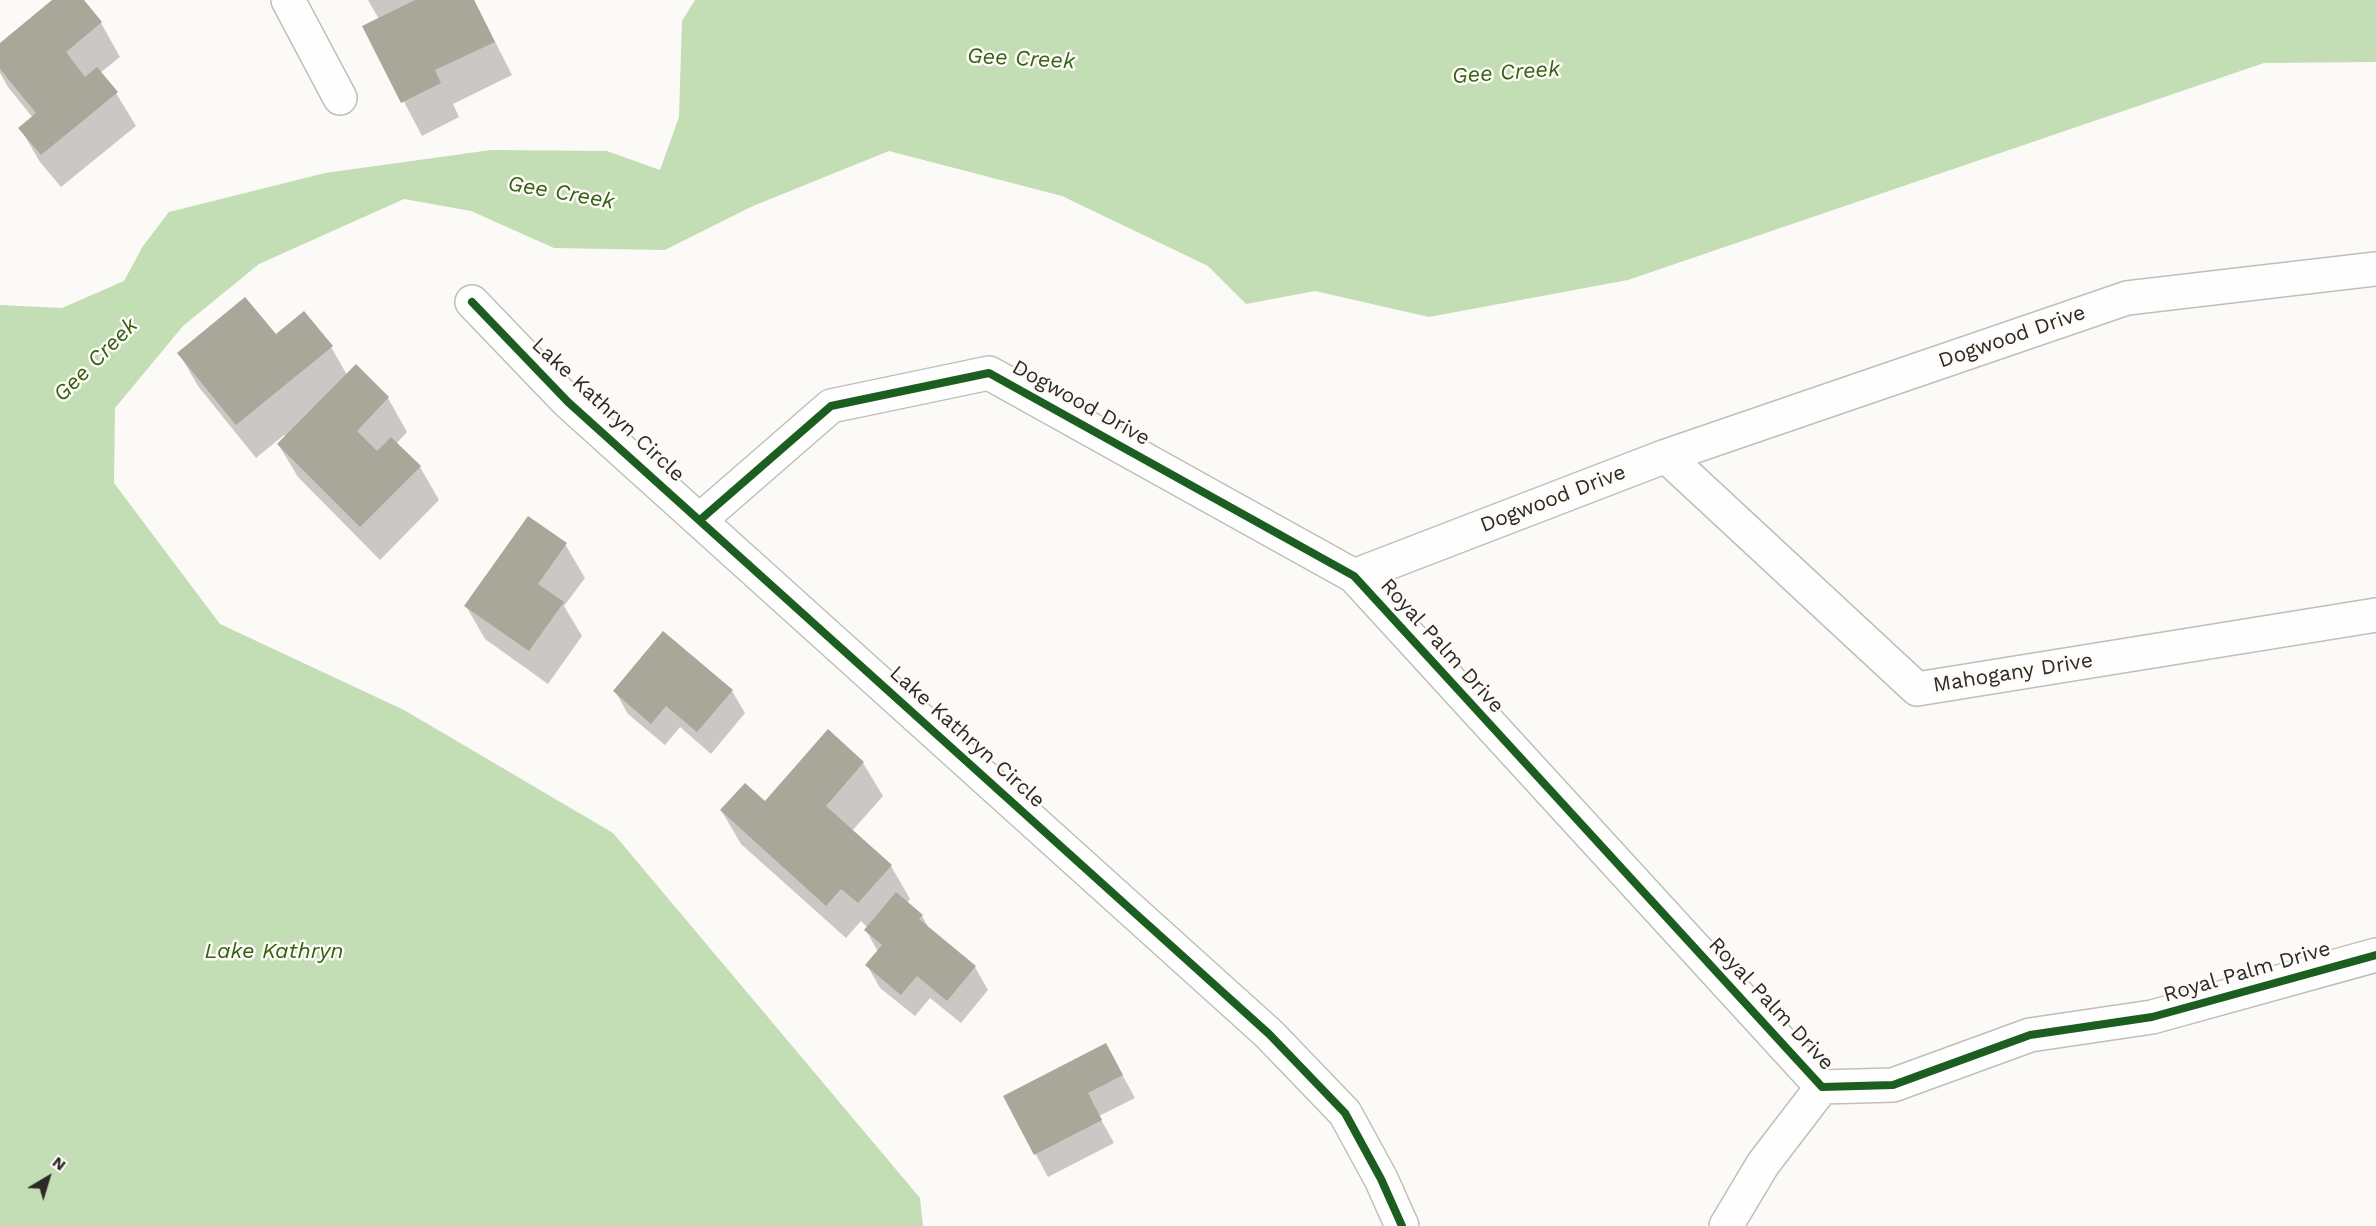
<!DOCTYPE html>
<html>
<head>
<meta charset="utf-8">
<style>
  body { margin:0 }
  #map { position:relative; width:2376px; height:1226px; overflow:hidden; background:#fcfaf7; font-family:"Work Sans",sans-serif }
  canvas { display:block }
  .north { position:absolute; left:18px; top:1148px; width:60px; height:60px; -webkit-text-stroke:4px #fefaf5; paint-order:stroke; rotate:38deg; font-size:16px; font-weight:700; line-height:24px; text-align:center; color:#2c2a26 }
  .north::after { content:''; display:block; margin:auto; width:21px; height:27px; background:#2c2a26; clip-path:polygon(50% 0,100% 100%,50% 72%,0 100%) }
</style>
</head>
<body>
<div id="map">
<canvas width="2376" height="1226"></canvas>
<div class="north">N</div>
</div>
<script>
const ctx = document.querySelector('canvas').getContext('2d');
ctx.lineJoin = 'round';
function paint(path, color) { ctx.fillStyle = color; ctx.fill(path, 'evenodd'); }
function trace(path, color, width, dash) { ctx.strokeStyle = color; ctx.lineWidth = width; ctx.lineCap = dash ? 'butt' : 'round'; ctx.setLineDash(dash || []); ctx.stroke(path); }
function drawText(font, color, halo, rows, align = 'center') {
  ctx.font = font + ' "Work Sans",sans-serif'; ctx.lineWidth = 5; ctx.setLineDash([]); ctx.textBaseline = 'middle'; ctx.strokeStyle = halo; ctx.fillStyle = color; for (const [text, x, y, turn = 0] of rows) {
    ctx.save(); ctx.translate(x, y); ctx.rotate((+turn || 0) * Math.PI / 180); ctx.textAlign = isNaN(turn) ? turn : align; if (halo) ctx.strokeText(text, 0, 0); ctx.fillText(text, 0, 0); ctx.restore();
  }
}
const water = new Path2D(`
  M695,0H2376V62L2264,63L1628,280L1429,317L1315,291L1246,304L1208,266L1062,196L889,151L753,206L665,250L554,248L471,211L404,199L259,264L183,326L115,408L114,483L220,624L404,710L613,833L920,1198L923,1226H0V305L62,308L124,281L143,246L169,212L325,173L491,150L607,151L660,170L679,117L682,21Z`);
const shadow = new Path2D(`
  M55,0H82L101,23L120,57L100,73L116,93L136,126L61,187L40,162L20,128L33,118L8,87L0,73V45Z
  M368,0H474L512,75L453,104L459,117L422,136L364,26L379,19Z
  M276,336L331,347L347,375L356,366L388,398L407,432L396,444L420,467L439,500L380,560L298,477L278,444L286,437L284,435L256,458L198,386L179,353Z
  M565,544L585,578L564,606L582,636L548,684L485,639L466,606Z
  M615,691H732L745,713L711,754L680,727L665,745L628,714Z
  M828,731L863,763L883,796L852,831L891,866L910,899L907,903L922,916L930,930L975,967L988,990L961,1023L930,998L915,1016L880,988L867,965L878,952L866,930L868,928L861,921L846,938L741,844L721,810L765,803Z
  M1118,1067L1135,1098L1099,1116L1114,1143L1048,1177L1005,1097Z`);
const building = new Path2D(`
  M52,0H84L102,22L66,52L85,77L97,67L118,92L41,155L18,128L36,113L0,69V43Z
  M415,0H474L495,42L435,70L441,83L401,103L362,26Z
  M245,297L276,334L304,311L333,346L236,425L177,353Z
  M356,364L389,397L357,431L377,451L391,437L421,466L360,527L277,444Z
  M528,516L567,543L538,584L564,602L529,651L464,606Z
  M663,631L733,690L697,732L666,706L651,724L613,691Z
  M828,729L864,762L826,806L892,865L858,903L841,889L826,906L720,810L745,783L765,801Z
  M896,892L923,915L919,919L976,966L947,1001L917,976L901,995L865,965L882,945L864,930Z
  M1106,1043L1123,1075L1088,1093L1102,1120L1034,1155L1003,1096Z`);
const minor = new Path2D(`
  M288,0L340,98
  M472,302L568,402L1269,1034L1345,1113L1381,1179L1402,1226
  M1666,456L1917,689L2376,615
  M700,520L831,406L989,373L1354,576L1822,1087L1893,1085L2030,1035L2152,1017L2376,955
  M1354,576L1666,456L2127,298L2376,269
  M1726,1226L1763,1164L1822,1087`);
const cycleway = new Path2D(`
  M472,302L568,402L1269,1034L1345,1113L1381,1179L1402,1226
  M700,520L831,406L989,373L1354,576L1822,1087L1893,1085L2030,1035L2152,1017L2376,955`);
const streetNames = [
  ["Dogwood Drive",2012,337,-19],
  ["Dogwood Drive",1081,403,29],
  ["Lake Kathryn Circle",608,410,43],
  ["Dogwood Drive",1553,499,-21],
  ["Royal Palm Drive",1442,646,48],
  ["Mahogany Drive",2013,673,-9],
  ["Lake Kathryn Circle",967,737,42],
  ["Royal Palm Drive",2247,972,-16],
  ["Royal Palm Drive",1771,1004,47]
];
const waterNames = [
  ["Gee Creek",1021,59,3],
  ["Gee Creek",1506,73,-4],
  ["Gee Creek",561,193,10],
  ["Gee Creek",96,360,-45],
  ["Lake Kathryn",274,952]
];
paint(water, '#c3ddb4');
paint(shadow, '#0003');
paint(building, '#a8a799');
trace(minor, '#c0beba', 36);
trace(minor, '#fffefe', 33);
trace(cycleway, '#1b5e20', 8);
drawText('21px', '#2c2a26', '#fefaf5', streetNames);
drawText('italic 22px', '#346215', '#fefaf5', waterNames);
</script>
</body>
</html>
